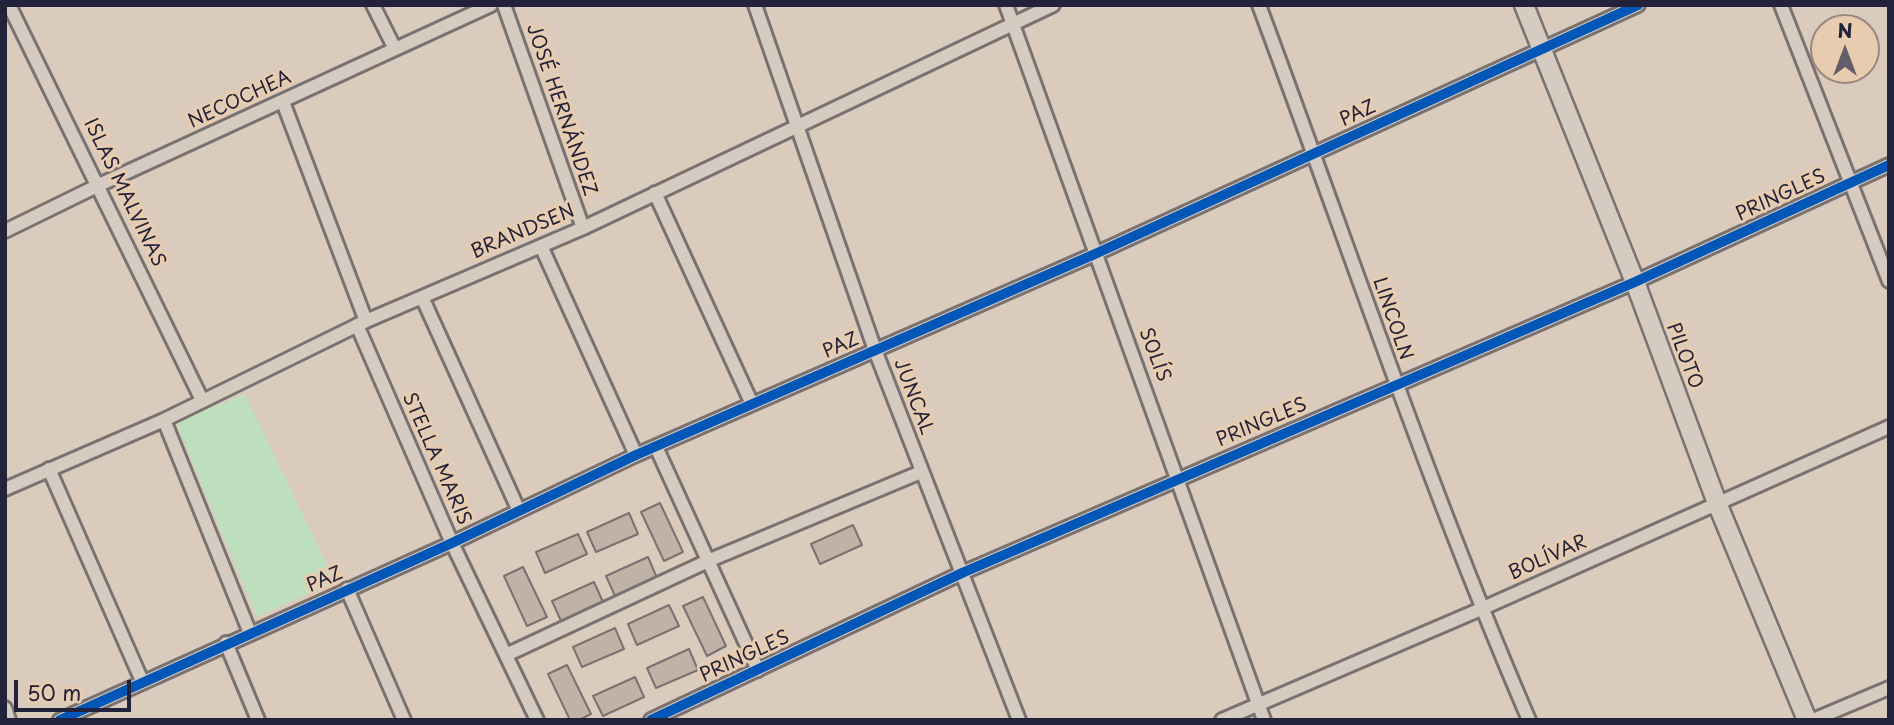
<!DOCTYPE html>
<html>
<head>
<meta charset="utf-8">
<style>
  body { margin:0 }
  #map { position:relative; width:1894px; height:725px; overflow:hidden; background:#dacbbc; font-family:"Playpen Sans",sans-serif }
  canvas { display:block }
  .frame { position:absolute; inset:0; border:7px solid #22223b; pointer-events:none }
  .north { position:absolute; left:1810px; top:14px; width:70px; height:70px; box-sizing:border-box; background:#e7ccaf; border:2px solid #988881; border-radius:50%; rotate:0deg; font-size:19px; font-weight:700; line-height:28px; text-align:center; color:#22223b }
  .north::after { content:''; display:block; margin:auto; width:24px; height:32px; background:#625d68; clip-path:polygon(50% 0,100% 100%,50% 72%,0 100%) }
  .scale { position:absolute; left:14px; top:680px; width:117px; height:32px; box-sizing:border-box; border:4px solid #22223b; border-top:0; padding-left:9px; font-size:21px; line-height:24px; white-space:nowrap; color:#22223b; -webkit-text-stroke:5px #e7ccaf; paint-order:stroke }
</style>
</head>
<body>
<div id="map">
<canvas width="1894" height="725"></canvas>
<div class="frame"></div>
<div class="north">N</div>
<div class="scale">50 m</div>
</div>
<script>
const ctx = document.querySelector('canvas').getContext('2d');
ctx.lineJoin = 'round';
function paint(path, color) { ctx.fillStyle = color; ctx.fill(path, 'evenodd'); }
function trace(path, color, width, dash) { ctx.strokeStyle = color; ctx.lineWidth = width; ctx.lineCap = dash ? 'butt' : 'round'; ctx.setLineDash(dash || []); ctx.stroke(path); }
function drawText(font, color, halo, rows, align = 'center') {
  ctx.font = font + ' "Playpen Sans",sans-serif'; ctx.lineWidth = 6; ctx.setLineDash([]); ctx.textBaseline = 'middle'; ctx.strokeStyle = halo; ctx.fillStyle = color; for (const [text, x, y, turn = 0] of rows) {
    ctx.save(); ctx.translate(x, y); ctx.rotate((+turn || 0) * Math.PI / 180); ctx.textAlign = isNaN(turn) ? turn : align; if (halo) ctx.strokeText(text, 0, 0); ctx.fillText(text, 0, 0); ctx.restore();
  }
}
const green = new Path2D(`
  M245,394L335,582L257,617L176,423Z`);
const building = new Path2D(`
  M660,503L683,552L664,561L641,512Z
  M629,513L638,534L596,552L587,532Z
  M853,525L862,545L820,564L811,544Z
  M578,534L587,554L545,573L536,552Z
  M648,557L657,578L615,596L606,576Z
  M523,567L547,617L527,626L504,576Z
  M594,582L603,602L561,621L552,601Z
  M703,597L726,646L707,656L683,606Z
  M669,605L679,626L637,645L628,624Z
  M615,628L624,649L582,667L573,647Z
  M689,649L698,670L656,688L647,668Z
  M567,665L591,714L579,720H570L548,674Z
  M635,677L644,697L603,716L593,696Z`);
const minor = new Path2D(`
  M9,5L202,400
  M373,5L395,49
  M504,5L583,228
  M755,5L875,350L1019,720
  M1006,5L1264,720
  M1259,5C1348,244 1428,486 1529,720
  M1781,5L1889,281
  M283,102L366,321
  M655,193L752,404
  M5,231L99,185L491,5
  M541,246L636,455
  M422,297L519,511
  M357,325L452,543L537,720
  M164,420L250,633
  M657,449L758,670
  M49,469L142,681
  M5,489L164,420L366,321L583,228L1053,5
  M347,589L404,720
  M226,643L258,720
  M506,655L710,560L921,472
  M5,708L9,720
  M60,720L452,543L636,455L1095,254L1638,5
  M651,720L962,573L1635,282L1889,165
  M1222,720L1481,609L1889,427
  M1813,720L1889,688`);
const secondary = new Path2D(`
  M1524,5L1635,282L1717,503L1807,720`);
const cycleway = new Path2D(`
  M60,720L452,543L636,455L1095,254L1638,5
  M651,720L962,573L1635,282L1889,165`);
const streetNames = [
  ["NECOCHEA",240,100,-25],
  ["JOSÉ HERNÁNDEZ",561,110,71],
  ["PAZ",1358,114,-25],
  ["ISLAS MALVINAS",124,193,64],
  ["PRINGLES",1781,196,-25],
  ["BRANDSEN",523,232,-23],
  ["LINCOLN",1392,319,71],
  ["PAZ",841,346,-24],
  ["SOLÍS",1154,355,69],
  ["PILOTO",1684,356,69],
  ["JUNCAL",913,397,69],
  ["PRINGLES",1262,423,-23],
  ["STELLA MARIS",436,459,66],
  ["BOLÍVAR",1548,558,-24],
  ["PAZ",325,580,-24],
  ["PRINGLES",745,657,-25]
];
paint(green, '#bedfbd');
paint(building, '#c0b2a6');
trace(building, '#797271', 2);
trace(minor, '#797271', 18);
trace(secondary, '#797271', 23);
trace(minor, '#d6cbc0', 12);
trace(secondary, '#d6cbc0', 18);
trace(cycleway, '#0057b8', 10);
drawText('19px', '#22223b', '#e7ccaf', streetNames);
</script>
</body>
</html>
